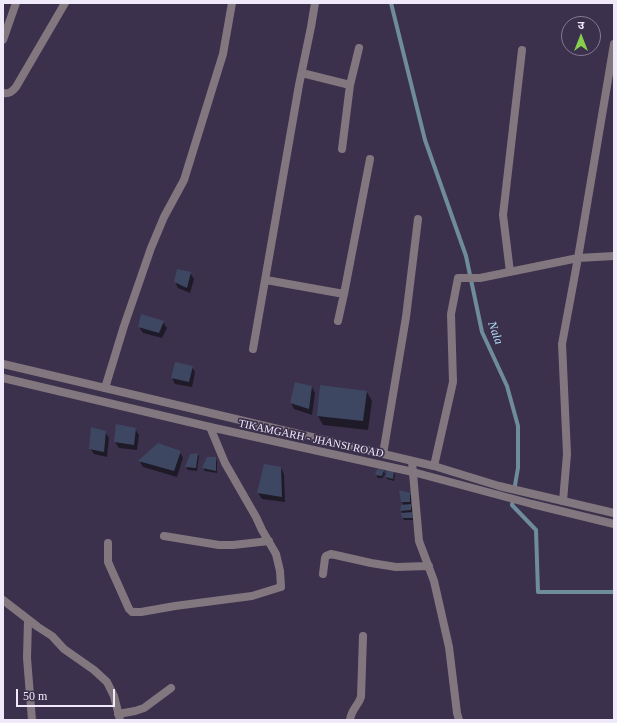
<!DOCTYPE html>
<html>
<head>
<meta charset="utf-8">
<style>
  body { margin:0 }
  #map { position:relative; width:617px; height:723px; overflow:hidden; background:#3b314c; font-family:"Times New Roman","Noto Sans Devanagari",serif }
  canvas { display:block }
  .frame { position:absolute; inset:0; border:4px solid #efe9fa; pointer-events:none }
  .north { position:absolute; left:561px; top:16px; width:40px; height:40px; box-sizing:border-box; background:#3b314c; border:1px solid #837b92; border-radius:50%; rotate:0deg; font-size:11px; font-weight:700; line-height:16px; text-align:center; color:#efe9fa }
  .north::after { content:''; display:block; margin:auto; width:14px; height:18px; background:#86cf4c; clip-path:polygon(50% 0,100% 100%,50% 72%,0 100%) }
  .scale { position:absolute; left:16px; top:689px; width:99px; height:18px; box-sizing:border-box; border:2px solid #efe9fa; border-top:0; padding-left:5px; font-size:12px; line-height:14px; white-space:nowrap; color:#efe9fa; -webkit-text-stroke:3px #3b314c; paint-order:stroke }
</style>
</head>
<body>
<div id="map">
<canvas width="617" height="723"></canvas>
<div class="frame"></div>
<div class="north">उ</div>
<div class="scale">50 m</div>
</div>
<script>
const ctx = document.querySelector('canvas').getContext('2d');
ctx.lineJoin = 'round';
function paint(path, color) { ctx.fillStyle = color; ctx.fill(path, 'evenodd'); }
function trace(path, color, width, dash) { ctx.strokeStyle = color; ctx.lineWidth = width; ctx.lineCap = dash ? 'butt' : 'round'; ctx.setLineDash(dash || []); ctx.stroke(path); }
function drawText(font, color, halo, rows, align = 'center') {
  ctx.font = font + ' "Times New Roman",serif'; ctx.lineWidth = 3.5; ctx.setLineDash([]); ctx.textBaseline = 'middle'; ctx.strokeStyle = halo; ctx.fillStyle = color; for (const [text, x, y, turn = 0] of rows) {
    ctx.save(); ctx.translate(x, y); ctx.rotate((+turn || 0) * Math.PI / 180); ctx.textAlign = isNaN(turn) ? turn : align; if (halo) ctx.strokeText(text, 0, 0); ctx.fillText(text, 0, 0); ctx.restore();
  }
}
const shadow = new Path2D(`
  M190,273L194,279L190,293L178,288L175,282Z
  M163,322L167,328L162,338L143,333L139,327Z
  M192,367L195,372L192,387L175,384L172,378Z
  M321,386L367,392L372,401L368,430L323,425L318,416Z
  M312,387L315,393L312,415L294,409L291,403Z
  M135,429L139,435L137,450L119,448L115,442Z
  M105,432L109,438L107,457L94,454L90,448Z
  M159,444L180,452L183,458L177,477L143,467L140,462Z
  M197,454L199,456L197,471L188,470L186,467L190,455Z
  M215,458L217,461V473L205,471L203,468Z
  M281,468L284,474L285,502L262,499L258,493Z
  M378,470L383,471L386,475L393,472L395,474L394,481L387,479L384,474L383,478H378L376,475Z
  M410,494L411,496V505H410L412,508V512H411L413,516L414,520H404L403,518V514L401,511L404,506L402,502Z`);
const stream = new Path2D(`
  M391,3L425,140L466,256L482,332L507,386L518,426V468L514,491
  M513,499L512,505L536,530L538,592H614`);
const building = new Path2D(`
  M177,269L191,272L187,288L174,282Z
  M141,314L164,321L159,333L138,327Z
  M175,362L193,366L189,382L171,378Z
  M295,382L312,386L309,409L290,403Z
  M320,385L367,391L363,421L317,416Z
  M116,424L136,428L134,445L114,442Z
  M91,427L106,431L104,452L89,449Z
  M158,443L181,451L174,471L138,461Z
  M198,453L196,468L185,467L190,454Z
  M207,457H216V471L202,468Z
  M264,464L281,467L282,497L257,493Z
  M377,469L384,470L382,476L375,475Z
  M387,469L394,471L393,479L385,477Z
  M399,490L410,493V502H401Z
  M411,504V510L400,511L401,505Z
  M412,512L413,518H402L401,513Z`);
const minor = new Path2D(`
  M3,40L16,3
  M302,73L350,85
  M3,93C9,94 12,92 16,87L65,3
  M342,149L350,85L359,48
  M510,272L503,215L522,50
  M266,280L344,294
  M338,321L344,294L370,159
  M253,349L299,85L311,27L315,3
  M105,388L124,326L151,248L164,217L184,180L223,54L232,3
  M383,454L406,317L418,219
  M412,462L419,541L434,581L449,647L457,713L459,720
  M434,466L453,382L451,314L458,278H480L578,258L614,256
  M563,501L567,454L562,344L578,258L614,44
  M164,536L219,545H233L269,541
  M108,543V562L129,609L132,612H141L175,606L252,596L281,587L280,571L276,554L262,530L256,517L225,463L210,427
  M323,574L325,558L326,556L331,554L371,563L396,567L429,566
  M3,600L38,627L52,636L64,649L94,670L107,682L114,696L120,720
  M28,620L27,658L32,720
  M118,714L135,711L144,708L171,688
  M350,720C351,710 358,706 361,697L363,636`);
const tertiary = new Path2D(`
  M3,364L105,388L434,466L499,486L614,513
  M3,378L210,427L413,472L532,504L614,524`);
const streetNames = [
  ["TIKAMGARH - JHANSI ROAD",311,439,12]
];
const waterNames = [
  ["Nala",495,333,70]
];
paint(shadow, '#0007');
trace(stream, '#6f8c9d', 4);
paint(building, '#3d4762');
trace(minor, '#83777f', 8);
trace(tertiary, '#83777f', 8);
drawText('11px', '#efe9fa', '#3b314c', streetNames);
drawText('italic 12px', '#b3dff9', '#3b314c', waterNames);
</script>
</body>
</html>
